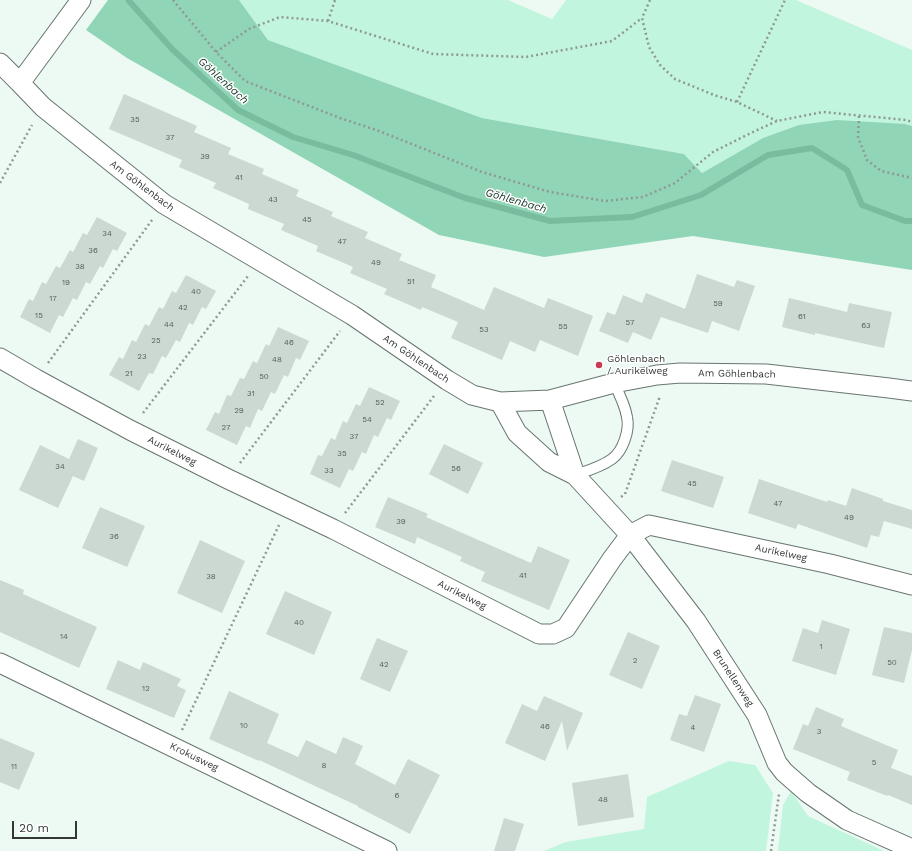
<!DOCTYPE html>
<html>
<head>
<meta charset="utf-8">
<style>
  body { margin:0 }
  #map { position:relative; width:912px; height:851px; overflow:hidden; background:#ecfaf3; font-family:"Work Sans",sans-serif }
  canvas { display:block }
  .scale { position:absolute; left:12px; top:821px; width:65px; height:18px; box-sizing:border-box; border:2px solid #333835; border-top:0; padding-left:5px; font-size:12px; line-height:14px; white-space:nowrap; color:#333835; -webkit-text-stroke:3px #fff; paint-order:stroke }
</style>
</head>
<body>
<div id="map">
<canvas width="912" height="851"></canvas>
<div class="scale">20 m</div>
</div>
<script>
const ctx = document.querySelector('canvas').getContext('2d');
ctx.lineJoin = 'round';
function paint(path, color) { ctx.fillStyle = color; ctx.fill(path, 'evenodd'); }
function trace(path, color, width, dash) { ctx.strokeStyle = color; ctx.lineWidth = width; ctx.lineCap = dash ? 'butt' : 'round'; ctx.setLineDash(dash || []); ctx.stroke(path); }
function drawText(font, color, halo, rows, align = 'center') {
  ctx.font = font + ' "Work Sans",sans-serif'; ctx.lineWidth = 3; ctx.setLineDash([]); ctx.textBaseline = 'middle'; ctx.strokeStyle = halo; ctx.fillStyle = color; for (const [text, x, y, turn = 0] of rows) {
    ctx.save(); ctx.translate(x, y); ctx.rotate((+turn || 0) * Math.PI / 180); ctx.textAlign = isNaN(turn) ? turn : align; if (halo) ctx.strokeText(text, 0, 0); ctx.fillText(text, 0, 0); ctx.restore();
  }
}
const green = new Path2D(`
  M239,0H508L552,19L566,0H796L912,50V126L905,124L763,138L702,173L684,154L482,118L268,40Z
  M729,761L755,765L773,793L766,851H544L546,850L566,842L644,829L647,797Z
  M791,791L808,816L884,851H778L783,805Z`);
const forest = new Path2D(`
  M108,0H239L268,40L482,118L684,154L702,173L763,138L799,125L837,120L905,124L912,126V270L693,236L544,257L439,235L127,58L86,30Z`);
const stream = new Path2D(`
  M129,1L172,49L238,110L293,137L353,155L465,198L550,221L632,217L701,195L768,155L812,148L847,170L862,205L905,221H912`);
const building = new Path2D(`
  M124,94L197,126L194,132L231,148L228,154L264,169L262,174L299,190L296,196L333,212L331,216L368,232L365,238L402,254L399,260L436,275L431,287L484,310L494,287L544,308L548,298L593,316L578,356L540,340L535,352L510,341L502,360L451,338L458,322L422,307L421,310L384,294L387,289L350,273L353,267L316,251L318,246L281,230L284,224L248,209L249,204L213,188L216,183L179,167L182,160L109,129Z
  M97,217L127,233L117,251L113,249L103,268L100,266L90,284L86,282L77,300L73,298L63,317L59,315L50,333L20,317L29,299L33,301L42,282L46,284L56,266L60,268L70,250L73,252L83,233L87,235Z
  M697,274L734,287L737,280L755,286L739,331L712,321L708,333L661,317L651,340L633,332L628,343L599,331L607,312L615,315L623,295L642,303L646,293L685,309Z
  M186,275L216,291L206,309L202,307L193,325L189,323L180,342L176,340L166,358L162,356L153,374L149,373L139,391L109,375L119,357L123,359L132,340L136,342L145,324L149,326L159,307L163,309L172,291L176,293Z
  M789,298L847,312L849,303L892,312L884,348L815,333V335L782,327Z
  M278,327L309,341L300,360L296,358L288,377L284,375L275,394L271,392L262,411L258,409L250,428L246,426L237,445L206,430L215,412L219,414L227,395L231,396L240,378L244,379L253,361L257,363L266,344L269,346Z
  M369,387L400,401L391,420L387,418L378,437L374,435L366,454L362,452L353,471L349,469L340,488L310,474L318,455L322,456L331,438L335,440L343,421L347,423L356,404L360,406Z
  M78,439L98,448L84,481L73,476L58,508L19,490L40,445L69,459Z
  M444,444L483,463L468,494L429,474Z
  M672,460L724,477L713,508L661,491Z
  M759,479L827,502L828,500L846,506L852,488L883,499V501L912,510V529L884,521L879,537L871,535L867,548L798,524L796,529L748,513Z
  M388,497L428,514L426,517L531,563L538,546L570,560L549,610L481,581L485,572L460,561L462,557L417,537L415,544L375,527Z
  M100,507L145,526L127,567L82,548Z
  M200,540L245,561L222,613L177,593Z
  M0,580L24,590L23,594L97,627L79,668L0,632Z
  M285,591L332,612L314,655L266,634Z
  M822,620L850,629L836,675L792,661L803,628L818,633Z
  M884,627L912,633V650L904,683L872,675Z
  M628,632L660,646L642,689L609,675Z
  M377,638L408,651L390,692L360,679Z
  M118,660L140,670L143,662L181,679L177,686L186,690L174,718L106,689Z
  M229,691L279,714L267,743L298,757L306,740L336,754L343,737L363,746L355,764L395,785L408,759L440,775L410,834L358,807V806L259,760V761L209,739Z
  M695,695L721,704L704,752L670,740L679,714L687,716Z
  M544,696L583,713L567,751L562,721L545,761L505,743L522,704L537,711Z
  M816,707L844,719L841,726L898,750L891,768L912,776V805L888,795L887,796L847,780L850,772L793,749L803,724L808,726Z
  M0,738L35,753L19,790L0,782Z
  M628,774L634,817L578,826L572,783Z
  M504,818L524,824L515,851H494Z`);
const path = new Path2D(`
  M173,0L216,52L245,81L340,118L379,131L482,172L550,192L605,201L643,197L675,183L713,152L755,131L777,121L823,112L906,120L912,122
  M650,0L642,18L649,47L660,65L675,79L714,95L737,102L777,121
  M328,21L335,0
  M216,52L249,29L280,17L328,21L433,54L526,57L612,41L642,18
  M737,102L785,0
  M859,116L858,137L867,160L881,171L912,178
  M0,183L32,125
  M48,363L152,220
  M143,413L248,276
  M240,463L340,331
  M621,497L625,494L660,396
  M345,513L434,396
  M182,730L279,525
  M771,851L779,794`);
const lane = new Path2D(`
  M575,475C587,471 601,467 612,459C623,451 630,430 627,417C625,405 619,393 614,383`);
const street = new Path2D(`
  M0,63L20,83L43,107L164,204L352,315L447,380L472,395L500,402L550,400L614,383L657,375L680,373L766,374L889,388L912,391
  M20,83L81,0
  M0,358L36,379L130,430L228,479L333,529L539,634H553L566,628L612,559L630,535L649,525L830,564L912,585
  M550,400L575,475
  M500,402L517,433L549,462L575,475L630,535L696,621L757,715L777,763L784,772L808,793L847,820L912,849
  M0,663L387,851`);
const markers = [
  [599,365,4,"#ca3a53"]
];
const numberNames = [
  ["35",135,120],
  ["37",170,138],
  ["39",205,157],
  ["41",239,178],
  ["43",273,200],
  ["45",307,220],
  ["34",107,234],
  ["47",342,242],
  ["36",93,251],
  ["49",376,263],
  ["38",80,267],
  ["51",411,282],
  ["19",66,283],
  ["40",196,292],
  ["17",53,299],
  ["59",718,304],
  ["42",183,308],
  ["15",39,316],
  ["61",802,317],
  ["57",630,323],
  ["44",169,325],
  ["63",866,326],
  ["55",563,327],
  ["53",484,330],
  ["25",156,341],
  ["46",289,343],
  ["23",142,357],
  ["48",277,360],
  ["21",129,374],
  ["50",264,377],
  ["31",251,394],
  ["52",380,403],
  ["29",239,411],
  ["54",367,420],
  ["27",226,428],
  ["37",354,437],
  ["35",342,454],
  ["34",60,467],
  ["56",456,469],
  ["33",329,471],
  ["45",692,484],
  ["47",778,504],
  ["49",849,518],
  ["39",401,522],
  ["36",114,537],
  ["41",523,576],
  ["38",211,577],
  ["40",299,623],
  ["14",64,637],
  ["1",821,647],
  ["2",635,661],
  ["50",892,663],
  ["42",384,665],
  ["12",146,689],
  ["10",244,726],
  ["46",545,727],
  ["4",693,728],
  ["3",819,732],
  ["5",874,763],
  ["8",324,766],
  ["11",14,767],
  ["6",397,796],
  ["48",603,800]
];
const streetNames = [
  ["Am Göhlenbach",142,186,37],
  ["Am Göhlenbach",416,359,34],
  ["Am Göhlenbach",737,374,1],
  ["Aurikelweg",172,451,27],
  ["Aurikelweg",781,553,12],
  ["Aurikelweg",462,595,27],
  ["Brunellenweg",733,678,57],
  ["Krokusweg",194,757,26]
];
const poiNames = [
  ["Göhlenbach",607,359],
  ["/ Aurikelweg",607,371]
];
const waterNames = [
  ["Göhlenbach",223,81,42],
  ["Göhlenbach",516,201,16]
];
paint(green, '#c2f5dd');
paint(forest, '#91d5b7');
trace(stream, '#78bc9e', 6);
paint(building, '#cbd9d2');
trace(lane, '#69756f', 12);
trace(street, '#69756f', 21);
trace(path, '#8f9994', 2.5, [2, 3]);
trace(lane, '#fff', 10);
trace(street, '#fff', 19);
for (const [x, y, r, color] of markers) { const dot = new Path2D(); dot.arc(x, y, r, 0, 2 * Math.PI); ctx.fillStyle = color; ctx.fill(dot); trace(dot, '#fff', 1.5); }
drawText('8px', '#59605c', null, numberNames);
drawText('10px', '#333835', '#fff', streetNames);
drawText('10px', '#333835', '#fff', poiNames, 'left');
drawText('italic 11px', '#153528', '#fff', waterNames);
</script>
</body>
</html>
